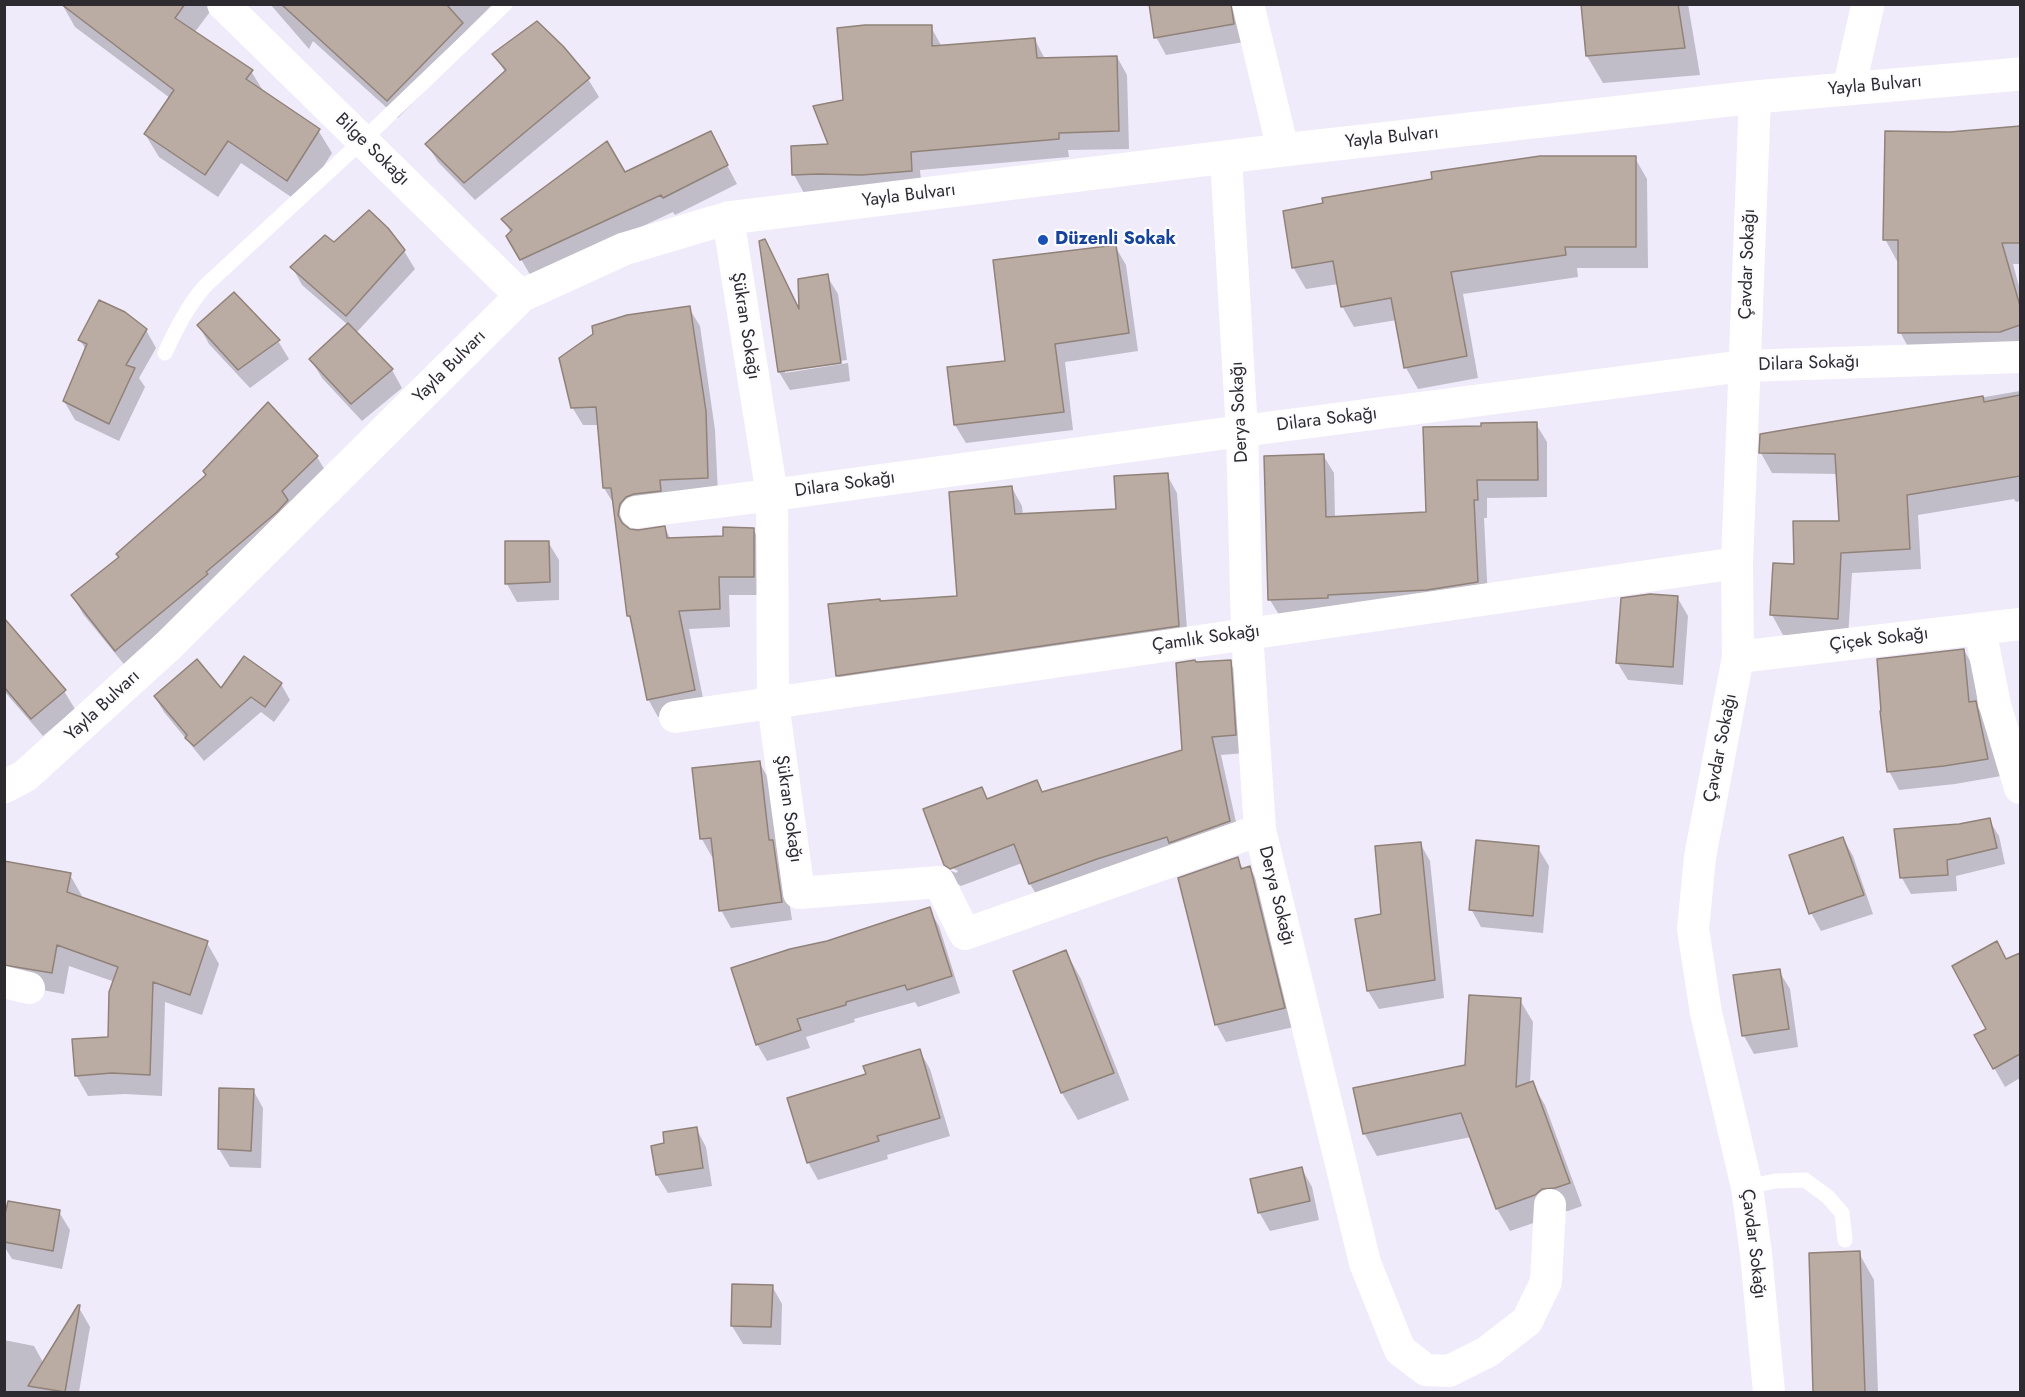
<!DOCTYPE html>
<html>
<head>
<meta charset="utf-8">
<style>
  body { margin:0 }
  #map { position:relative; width:2025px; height:1397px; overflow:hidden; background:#f0ebfb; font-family:Jost,sans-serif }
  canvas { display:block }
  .frame { position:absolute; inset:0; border:6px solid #2d2b30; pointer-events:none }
</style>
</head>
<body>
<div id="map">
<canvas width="2025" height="1397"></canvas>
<div class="frame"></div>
</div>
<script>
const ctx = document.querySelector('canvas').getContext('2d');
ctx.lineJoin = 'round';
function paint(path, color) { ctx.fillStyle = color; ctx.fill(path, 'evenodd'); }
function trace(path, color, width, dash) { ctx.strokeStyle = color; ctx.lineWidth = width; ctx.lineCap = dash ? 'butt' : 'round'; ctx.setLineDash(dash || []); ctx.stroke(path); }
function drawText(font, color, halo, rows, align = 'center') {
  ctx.font = font + ' Jost,sans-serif'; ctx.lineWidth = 4.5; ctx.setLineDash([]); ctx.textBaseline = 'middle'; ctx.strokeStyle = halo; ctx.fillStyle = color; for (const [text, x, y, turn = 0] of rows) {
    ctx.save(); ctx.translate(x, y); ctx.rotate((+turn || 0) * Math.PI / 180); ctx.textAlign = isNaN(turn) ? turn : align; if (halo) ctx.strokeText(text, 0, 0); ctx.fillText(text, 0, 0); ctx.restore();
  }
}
const shadow = new Path2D(`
  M62,4H216L194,33L251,71L265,94L318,130L332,153L300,203L241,163L218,197L159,157L145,134L170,98L75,27Z
  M270,4H493L466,31L472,42L398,118L313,41L309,49Z
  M1150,4H1242L1244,42L1166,55L1156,37Z
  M1582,4H1688L1700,75L1603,83L1587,56Z
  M931,27L942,47L1035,40L1045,59L1117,57L1127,75L1129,149L1068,150L1069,157L920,170L922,189L804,193L794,175L793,147L830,145L844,101Z
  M494,54L588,79L599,97L475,200L438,162L427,144L505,72Z
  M2020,127V264H2013L2020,290V353L1912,354L1900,332L1899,261H1897L1885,239L1950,133Z
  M710,133L737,184L675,215L673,212L532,278L508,237L511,233L503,219L624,174Z
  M1635,158L1647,179L1648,268H1577L1578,277L1463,294L1478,378L1418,389L1406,368L1397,320L1354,327L1342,306L1338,284L1306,289L1293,267Z
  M1115,246L1126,265L1138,351L1065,362L1073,430L966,443L955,425L1006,362Z
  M404,251L415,269L356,333L392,370L402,388L362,421L322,378L311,360L348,325L302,285L292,267Z
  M775,259L801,312L827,276L838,294L847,360L785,369V373L848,363L850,381L790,390L779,372Z
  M234,294L278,341L289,359L250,388L209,344L199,326Z
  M689,308L700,326L715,430L718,495L629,523L628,530L638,531L665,528L671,540L724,538L753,529L764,548V595H729L730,627L689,629L705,708L658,717L648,699L632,622L628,615L615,506L604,488L599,425H583L572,407Z
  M146,330L156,348L139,378L145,387L119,441L75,420L64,401L86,350L80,340Z
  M2020,391V501L2016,502L2014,499L1918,515L1921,569L1852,573L1848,638L1783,635L1772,615L1795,566L1840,522L1838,474L1772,473L1761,453V435Z
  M268,404L317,457L328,475L127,668L83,614L73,596L120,558L208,476Z
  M1536,424L1547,442V497L1487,498V518H1484L1488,600L1281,618L1270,600L1323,455L1334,473L1335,518L1427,514Z
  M1167,475L1177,493L1188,643L847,693L837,675L880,603L959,597L1012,488L1022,506L1023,516L1117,510Z
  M548,542L559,560V600L517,602L507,584Z
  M1677,597L1688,616L1683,685L1628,680L1617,662Z
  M4,645L64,691L75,709L43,736L4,691Z
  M1964,650L1974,668L1978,707L1986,721L2001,776L1955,784L1899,790L1889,771Z
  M1230,662L1240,680L1245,753L1221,755L1240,840L1041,902L1030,884L1022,863L961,886L956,883L947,869L956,873L958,871L947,865V868L945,865L981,789L988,800L1037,782L1043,793L1184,751L1196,664Z
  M281,684L290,700L274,722L261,712L204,761L164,712L155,697Z
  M759,762L770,781L777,850L783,860L792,920L731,928L721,910L715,856L712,857L702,839Z
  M1989,820L1999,836L2005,864L1956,876L1957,891L1911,894L1902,878Z
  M1843,838L1853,856L1873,914L1821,931L1811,913Z
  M1420,843L1430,861L1444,998L1379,1009L1368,991Z
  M1538,848L1549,866L1543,933L1481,927L1471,909Z
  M1237,859L1244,870L1250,868L1260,886L1294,1027L1226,1042L1216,1024Z
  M4,862L70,875L82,896L81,899L207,943L219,964L202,1015L165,1002L162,1096L125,1094L88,1096L76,1075L109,1038L115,982L69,966L64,994L4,983Z
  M929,909L939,926L960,993L918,1007L915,1002L854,1019L855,1022L806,1037L810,1048L767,1061L757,1044L828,942Z
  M1066,952L1081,979L1129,1100L1078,1120L1062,1093L1015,972Z
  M2020,955V1078L2005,1087L1976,1036L1988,1029L2006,961Z
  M1779,971L1790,989L1798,1047L1754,1054L1744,1036Z
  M1520,1000L1533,1022L1530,1083H1532L1545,1105L1582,1206L1568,1211H1556L1548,1218L1510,1231L1497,1209L1471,1137L1377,1156L1364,1133L1467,1066Z
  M919,1050L930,1069L950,1136L887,1155L888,1159L818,1180L808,1162L867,1075Z
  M253,1090L263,1108L261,1168L230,1167L219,1149Z
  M696,1128L706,1147L712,1186L668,1193L657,1175L666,1145Z
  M1302,1169L1312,1187L1319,1220L1270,1231L1259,1212Z
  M59,1212L70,1230L62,1269L12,1259L4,1246V1226Z
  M1859,1253L1874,1280L1878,1392H1815L1810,1255Z
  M772,1286L782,1304L781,1345L743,1344L732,1326Z
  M78,1306L90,1327L79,1392H4V1340L34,1346L44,1364Z`);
const building = new Path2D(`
  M61,4H185L175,18L253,70L246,79L320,129L287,181L228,141L205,175L144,134L174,90Z
  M281,4H446L463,23L387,101Z
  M1149,4H1231L1234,24L1154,38Z
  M1581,4H1678L1685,48L1586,56Z
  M537,21L563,46L590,78L464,183L425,144L506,70L492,54Z
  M865,25H932V46L1035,38L1037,58L1117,56L1119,131L1059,133V139L911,152L912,171L862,175L819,174L792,175L791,146L828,144L813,106L843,100L837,28Z
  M2020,126V243H2002L2020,306V325L2000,332L1898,333V240H1883L1885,131L1950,132Z
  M711,131L728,165L663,198L661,195L520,260L506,236L512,230L501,219L607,141L625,172Z
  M1540,156H1636V247H1565L1566,255L1451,272L1467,356L1404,368L1391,298L1341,307L1333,261L1292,268L1283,211L1323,203L1322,198L1432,179L1431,172Z
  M369,210L388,228L405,250L346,316L290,267L325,235L334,242Z
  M765,239L799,309L798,279L828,274L841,363L778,372L759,241Z
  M1116,245L1129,333L1055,344L1064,412L954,425L947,367L1005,361L993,260Z
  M234,292L280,340L238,370L197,325Z
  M99,300L125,312L147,329L126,365L135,368L109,424L63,401L87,344L78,340Z
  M690,306L706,411L708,478L660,480L661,491L634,494L626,497L620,504L618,515L622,523L630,529L638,530L665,526L667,538L723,536V527L754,528V577H719L720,609L679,611L695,690L647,700L630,616H627L611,488H603L596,407L571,408L559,358L593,334L592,326L627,315Z
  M348,323L393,369L351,404L309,359Z
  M2020,395V476L1907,495L1910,549L1841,553L1838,619L1770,615L1773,563L1794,564L1793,521H1839L1835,454L1759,453L1760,434L1983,396L1984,402Z
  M268,402L318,456L282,491L288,500L277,512L206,572L208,574L115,651L71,595L119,557L116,554L206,475L203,471Z
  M1537,422L1538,480H1477L1478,500H1474L1478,582L1427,590L1328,595V598L1268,600L1264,456L1324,454L1326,517L1426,512L1423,427L1481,426V423Z
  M1168,473L1179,626L836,676L828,604L880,599V601L957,596L949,492L1012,486L1015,514L1116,509L1114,476Z
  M505,541H549L550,582L505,584Z
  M1650,594L1678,596L1673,667L1616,663L1621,598Z
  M4,618L66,690L31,719L4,687Z
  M1964,649L1969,702L1976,701L1988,759L1944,766L1887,772L1880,711H1881L1877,659Z
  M244,656L282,683L265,707L251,697L194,746L185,738L187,735L154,696L197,659L221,688Z
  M1195,660L1196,662L1231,660L1236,735L1212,737L1230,821L1169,843L1167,837L1097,859L1029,884L1014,844L950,869L944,865L923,809L982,787L987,799L1037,780L1042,792L1182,750L1176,663Z
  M760,761L769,840H773L782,902L719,911L711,838L700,839L692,768Z
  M1990,818L1997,848L1947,860L1948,875L1900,878L1894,829L1959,824Z
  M1843,837L1864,895L1809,914L1789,855Z
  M1476,840L1539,846L1533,916L1469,910Z
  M1421,842L1435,980L1367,991L1355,919L1381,914L1375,846Z
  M1238,857L1241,869L1250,866L1285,1008L1215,1025L1178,878Z
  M4,861L71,873L67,892L208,941L190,995L153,982L150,1075L112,1073L75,1076L72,1039L108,1037L109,992L118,967L57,945L52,973L4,965Z
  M930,907L952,976L907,990L905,985L846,1002V1005L797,1019L801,1030L756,1045L731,968L790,949L827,941Z
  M1997,941L2006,959L2020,953V1054L1993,1069L1974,1035L1986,1029L1952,966Z
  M1066,950L1114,1073L1061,1093L1013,971Z
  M1780,969L1789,1029L1742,1036L1733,975Z
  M1469,995L1521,998L1516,1087L1533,1081L1570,1183L1555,1188L1542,1189L1535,1195L1496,1209L1461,1113L1363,1134L1353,1088L1465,1065Z
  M920,1049L940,1118L877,1136L879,1141L807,1163L787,1098L866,1074L863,1066Z
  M219,1088L254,1089L251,1151L218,1149Z
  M697,1127L703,1168L656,1175L651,1146L664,1143L663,1132Z
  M1302,1167L1310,1201L1258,1213L1250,1179Z
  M8,1201L60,1210L53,1251L4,1242V1218Z
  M1860,1251L1865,1392H1813L1809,1253Z
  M732,1284L773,1285L771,1327L731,1326Z
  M78,1305H80L65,1392L28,1386Z`);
const service = new Path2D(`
  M165,353C176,329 187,307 205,286L362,141L505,4
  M1747,1187L1775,1181L1805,1180L1828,1197L1842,1213L1845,1240`);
const minor = new Path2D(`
  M223,4L521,296
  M1248,4L1283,150
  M1755,97L1737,563L1738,657L1700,857L1693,929L1706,1013L1747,1187L1756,1254L1769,1392
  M1226,158L1242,431L1247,633L1260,830L1365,1263L1400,1350L1426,1370L1449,1371L1487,1352L1527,1321L1546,1282L1550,1205
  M728,218L772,495L773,703L799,893L939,882L965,934L1260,830
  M636,512L772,495L1242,431L1744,366L2020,357
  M1980,629L1995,705L2020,788
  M1738,657L2020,624
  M675,717L1737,563
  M4,982L29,988`);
const tertiary = new Path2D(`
  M1849,88L1868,4`);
const secondary = new Path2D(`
  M4,787L25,776L169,645L521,296L624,249L728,218L1283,150L1755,97L2020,74`);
const markers = [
  [1043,240,6,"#1a4fb4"]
];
const streetNames = [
  ["Yayla Bulvarı",1875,86,-5],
  ["Yayla Bulvarı",1392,138,-6],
  ["Bilge Sokağı",372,150,44],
  ["Yayla Bulvarı",909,196,-7],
  ["Çavdar Sokağı",1748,264,-88],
  ["Şükran Sokağı",745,326,81],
  ["Dilara Sokağı",1809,364,-2],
  ["Yayla Bulvarı",450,367,-45],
  ["Derya Sokağı",1240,412,-93],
  ["Dilara Sokağı",1327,420,-7],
  ["Dilara Sokağı",845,485,-8],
  ["Çamlık Sokağı",1206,639,-8],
  ["Çiçek Sokağı",1879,640,-7],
  ["Yayla Bulvarı",103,706,-43],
  ["Çavdar Sokağı",1721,748,-79],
  ["Şükran Sokağı",788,809,82],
  ["Derya Sokağı",1276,896,76],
  ["Çavdar Sokağı",1753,1244,83]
];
const transitNames = [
  ["Düzenli Sokak",1055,240]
];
paint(shadow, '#0003');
paint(building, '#bbaca3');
trace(building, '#908279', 1.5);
trace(service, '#fff', 15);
trace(minor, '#fff', 32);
trace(tertiary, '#fff', 33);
trace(secondary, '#fff', 33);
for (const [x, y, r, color] of markers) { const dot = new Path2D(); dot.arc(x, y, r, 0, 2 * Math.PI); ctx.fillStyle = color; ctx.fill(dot); trace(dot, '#fcfbfe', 2); }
drawText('18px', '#2d2b30', '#fcfbfe', streetNames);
drawText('bold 18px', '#164399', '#fcfbfe', transitNames, 'left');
</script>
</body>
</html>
